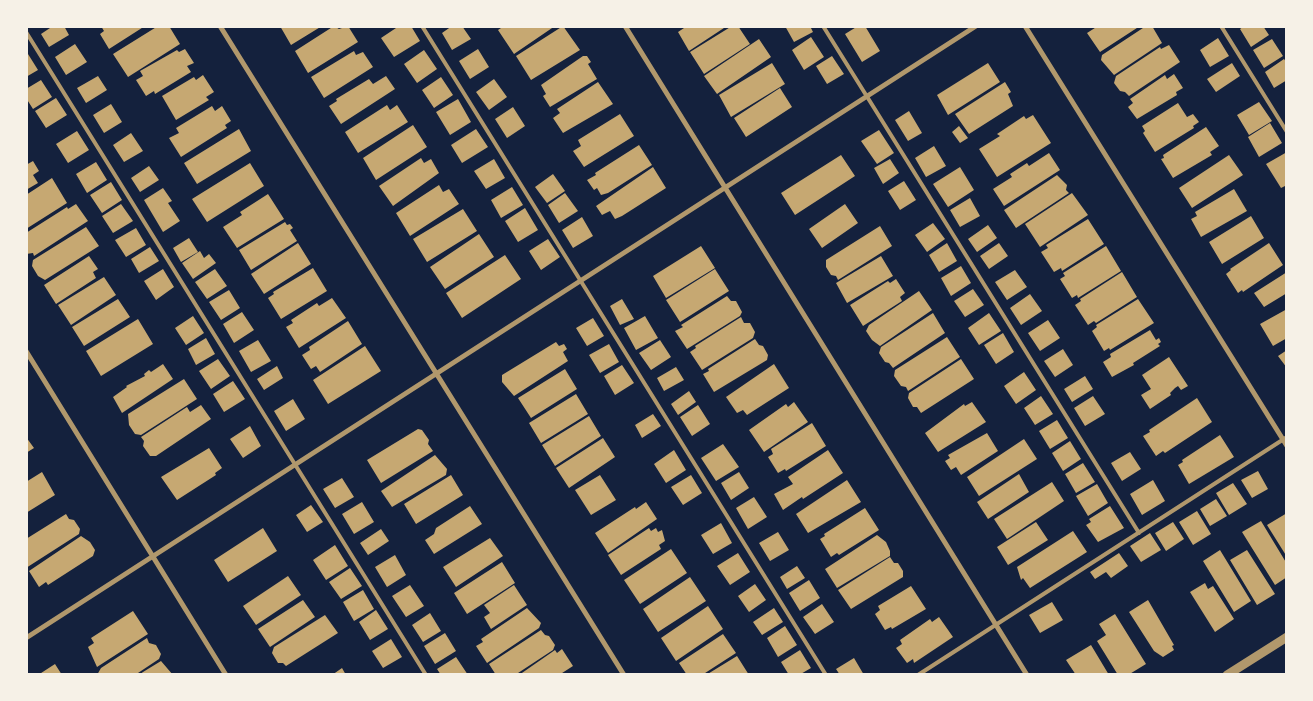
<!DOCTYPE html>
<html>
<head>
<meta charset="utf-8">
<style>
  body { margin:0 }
  #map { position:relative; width:1313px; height:701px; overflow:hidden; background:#14213d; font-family:"Source Serif 4",serif }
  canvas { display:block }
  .frame { position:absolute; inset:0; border:28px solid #f6f1e7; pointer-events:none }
</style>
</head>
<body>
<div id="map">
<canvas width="1313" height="701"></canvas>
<div class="frame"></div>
</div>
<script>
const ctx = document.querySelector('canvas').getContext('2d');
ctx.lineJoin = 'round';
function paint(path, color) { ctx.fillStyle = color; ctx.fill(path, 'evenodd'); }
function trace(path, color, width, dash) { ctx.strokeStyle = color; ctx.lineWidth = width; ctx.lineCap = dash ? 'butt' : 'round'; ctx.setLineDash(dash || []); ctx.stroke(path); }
const building = new Path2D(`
  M53,26H64L69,35L49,47L41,34Z
  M101,26H145L109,49L100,34L104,31Z
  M158,26H169L180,44L128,77L113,54Z
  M280,26H322L291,45Z
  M334,26L339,29L348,26L358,42L308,73L295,51Z
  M399,26H411L420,41L394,57L381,38Z
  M452,26H462L471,39L452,50L442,33Z
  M504,26H555L514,54L498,30Z
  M563,26L580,50L531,80L516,56Z
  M687,26H727L689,51L678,32Z
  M732,26H738L750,44L704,74L690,52Z
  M785,26H810L813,32L794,42Z
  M858,26H865L880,51L862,62L845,34Z
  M1098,26H1140L1100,52L1087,33Z
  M1146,26H1152L1162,43L1114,75L1101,60L1102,55Z
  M1244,26H1263L1269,35L1251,47L1240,29Z
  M811,37L824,57L804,70L792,50Z
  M1218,38L1229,56L1210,67L1200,50Z
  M759,39L771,57L717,94L704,76Z
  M1272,39L1283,56L1264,68L1253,50Z
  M75,44L87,62L66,75L55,57Z
  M1169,45L1180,62L1129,96L1125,92L1120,91L1114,83L1116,76L1160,47L1161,49Z
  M185,49L194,63L187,66L191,72L155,94L154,91L146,96L136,80L143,76L140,71L177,50L179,52Z
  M478,49L489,67L470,79L459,61Z
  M424,50L437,69L417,83L404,64Z
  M354,51L356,55L363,52L373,67L324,98L311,77Z
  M28,54L38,70L26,77V55Z
  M583,56H587L591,62L588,64L597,79L550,107L543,96L546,94L541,85Z
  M832,56L844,74L827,84L816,66Z
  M1284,59L1287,63V80L1274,88L1265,72Z
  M772,63L785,84L731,117L719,95Z
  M988,63L1000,82L948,115L937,95Z
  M1232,63L1240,76L1216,92L1207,79Z
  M1174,74L1183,88L1176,92L1177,95L1137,119L1128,107L1133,103L1130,99L1165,75L1167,79Z
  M203,75L214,92L206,97L209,100L176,120L162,96L194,77L196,80Z
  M98,76L107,90L86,103L77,88Z
  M386,76L395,89L341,124L329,106L337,101L336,99L369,79L373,84Z
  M441,77L453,95L434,108L422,90Z
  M494,79L507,97L489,110L476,92Z
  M41,80L52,97L33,109L26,98V89Z
  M598,82L613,104L563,133L553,118L560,113L557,109Z
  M1005,82L1011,92L1008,94L1013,106L969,134L955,114Z
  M780,88L792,107L746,137L734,118Z
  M56,98L67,115L46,128L35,111Z
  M458,99L471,122L450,135L436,112Z
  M1259,102L1272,121L1249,135L1237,115Z
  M1178,103L1187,117L1193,114L1199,122L1193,126L1194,128L1155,152L1143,133L1145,131L1142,126Z
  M111,104L122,122L104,133L93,115Z
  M387,105L390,110L397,105L408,122L358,153L345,132Z
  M212,106L215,111L222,106L231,121L225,125L227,128L181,157L169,138L179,133L176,128Z
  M513,107L525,126L507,138L495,119Z
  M909,111L922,133L908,141L895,120Z
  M620,114L634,136L584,167L573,151L581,146L578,140Z
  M1033,115L1051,143L997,177L979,149L1000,136L997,134L1024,116L1026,119Z
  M1270,123L1282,143L1259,157L1248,137Z
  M413,125L427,147L376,180L363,158Z
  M959,126L968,138L960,143L952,132Z
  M1206,127L1219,146L1210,152L1212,155L1173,178L1161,159L1164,158L1163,155Z
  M239,129L251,151L197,184L184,163Z
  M476,129L488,147L462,163L451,145Z
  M879,130L894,153L877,164L861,141Z
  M77,131L89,150L68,163L56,144Z
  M131,133L143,151L124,162L113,145Z
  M639,145L652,165L608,193L601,195L597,188L594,190L587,180L596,175L595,173Z
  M934,146L946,166L926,177L915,158Z
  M1287,152V185L1281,188L1266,164Z
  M1049,153L1060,170L1004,206L993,189L1012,177L1010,174L1027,163L1029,166Z
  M841,155L855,176L795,215L781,193Z
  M1229,155L1243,175L1192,208L1179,188Z
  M421,158L424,163L431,159L439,173L393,206L379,186Z
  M494,159L505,178L486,189L474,171Z
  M890,159L899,173L883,184L874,168Z
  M33,161L39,171L33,175L38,183L26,190V165Z
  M96,162L107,180L87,193L76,174Z
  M250,163L264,186L207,222L192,199Z
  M149,166L159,180L140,192L131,178Z
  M653,167L666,188L622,216L615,219L610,211L602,215L596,206Z
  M960,167L974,190L948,207L933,184Z
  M553,174L565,191L547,203L535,187Z
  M1057,175L1067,185L1066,190L1069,193L1016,228L1004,210Z
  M52,178L67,203L26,229V195Z
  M904,181L916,200L900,210L888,191Z
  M111,182L122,200L102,213L90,195Z
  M439,185L443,192L449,189L459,204L410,236L396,213Z
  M512,187L523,205L501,218L491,200Z
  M163,188L172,201L168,203L180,221L163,232L144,200Z
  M1234,189L1247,211L1201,237L1191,219L1197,216L1195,212Z
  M565,193L578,211L559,223L548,205Z
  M1072,193L1088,215L1040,247L1025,224Z
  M268,194L284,219L237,248L223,227L242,215L240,212Z
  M970,198L980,216L960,227L950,210Z
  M76,204L88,221L34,256L33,253L26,254V233L67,207L68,209Z
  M121,204L133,221L113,233L102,216Z
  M845,204L858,223L822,248L809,229Z
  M525,208L538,230L518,242L505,221Z
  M463,209L477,231L427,262L413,239Z
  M1251,216L1264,238L1222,264L1209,242Z
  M582,217L593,236L573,248L562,230Z
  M1088,219L1104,244L1062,271L1061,268L1054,272L1041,252L1048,248L1046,245Z
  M285,222L287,225L290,224L293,228L290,230L297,241L251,270L239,250Z
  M933,223L945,239L927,252L915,235Z
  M988,225L997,238L977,252L968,239Z
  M880,226L892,246L838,280L836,276L831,275L826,267V260Z
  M86,227L99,246L45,280L38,276L32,266L33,260Z
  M136,228L146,245L126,257L115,240Z
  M479,234L494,257L445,289L430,267Z
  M189,238L198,252L181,262L173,248Z
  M548,239L560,257L541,270L529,251Z
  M298,243L311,264L264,294L251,274Z
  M947,243L957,261L939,272L929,255Z
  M999,243L1008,256L989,269L980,256Z
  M1269,243L1283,265L1243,292L1242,290L1238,293L1226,274L1231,270L1230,269Z
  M701,246L715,268L666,298L653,276Z
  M1106,246L1121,271L1078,298L1077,295L1072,298L1060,279L1065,276L1063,273Z
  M150,247L159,261L139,273L131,259Z
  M200,251L204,258L209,254L216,263L193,279L182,263Z
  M505,255L521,279L462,318L446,293Z
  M89,256L98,269L93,272L96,278L56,304L44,285Z
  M881,256L893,276L847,303L836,283Z
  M961,266L971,283L951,296L941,278Z
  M313,268L327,291L281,319L268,298L274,294L273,292Z
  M163,269L174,287L156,300L144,281Z
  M215,269L227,286L207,299L195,282Z
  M715,269L729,291L680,322L666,300Z
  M1015,270L1027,287L1007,300L995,282Z
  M1122,272L1137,297L1096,323L1094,321L1088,325L1075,305L1081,301L1080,299Z
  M1287,272V293L1264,307L1254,293Z
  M104,277L116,295L71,325L58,305Z
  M896,279L905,293L900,297L902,301L863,326L850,305L888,281L890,283Z
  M973,289L984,305L965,317L954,301Z
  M229,290L240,308L221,320L209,302Z
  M919,291L932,310L880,346L872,340L866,331L869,325Z
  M1030,294L1042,311L1021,325L1010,308Z
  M727,296L731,301H736L742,312L740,316L687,349L675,331L683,327L681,325Z
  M332,298L346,318L299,348L286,327L293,323L291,320L317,303L319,306Z
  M118,299L130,317L84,346L72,327Z
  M622,299L634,319L620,325L610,306Z
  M1138,299L1154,323L1110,350L1109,348L1104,351L1092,331L1097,327L1096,325Z
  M1287,309V338L1273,346L1260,324Z
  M242,312L254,330L234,343L223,324Z
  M933,313L945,333L893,368L889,363L885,362L879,353L881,347Z
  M989,313L1001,331L979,345L968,328Z
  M193,316L204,333L186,345L175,328Z
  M645,316L658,338L636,350L624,328Z
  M741,317L744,323H750L755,332L753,338L702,370L690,352L696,348L695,346Z
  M593,318L604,336L587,346L576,328Z
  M138,319L153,344L101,376L86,351Z
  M1048,320L1060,338L1040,351L1028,333Z
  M348,321L362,344L320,372L316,366L311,369L302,355L310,350L309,347Z
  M1150,330L1156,340L1159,338L1161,342L1158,344L1160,346L1133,363L1134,365L1112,377L1103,362L1111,357L1110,354Z
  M1003,333L1014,352L996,364L984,345Z
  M947,337L960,357L908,391L906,387L901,386L894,376L895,370Z
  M206,338L215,354L196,365L188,349Z
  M755,339L759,345L763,346L768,355L767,360L714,392L703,374L709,371L708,369Z
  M258,340L271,361L251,372L239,351Z
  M660,340L671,357L651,370L639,353Z
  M556,342L559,346L564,344L567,349L563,352L568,361L514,396L502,382V375Z
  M609,344L619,362L600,373L589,355Z
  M365,346L381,371L328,404L313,380Z
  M1063,349L1073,365L1055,377L1044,361Z
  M1287,350V368L1278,356Z
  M1169,357L1188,386L1181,390L1178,386L1175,388L1170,393L1171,395L1150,409L1141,395L1151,389L1142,375Z
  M218,359L230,376L211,389L199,371Z
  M961,359L974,379L921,413L917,407H913L908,398L909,393Z
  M163,364L173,379L122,413L113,397L127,387L126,386L145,376L144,374L149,370L151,372Z
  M774,364L789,388L747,415L743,410L737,413L726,397Z
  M622,365L634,383L615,395L604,376Z
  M277,366L283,378L264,390L257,379Z
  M676,367L684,380L664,391L657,378Z
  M565,369L577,389L531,418L518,398Z
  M1024,372L1036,390L1016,404L1004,386Z
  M1085,376L1093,389L1072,402L1064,389Z
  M184,379L197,399L141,435L135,434L129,425L128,414Z
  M233,381L245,399L224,412L213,394Z
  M689,391L696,402L678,415L671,404Z
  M576,394L588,414L541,443L529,423Z
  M1041,396L1053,414L1035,425L1024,408Z
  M1093,396L1105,414L1085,426L1074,408Z
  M1197,398L1212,422L1165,453L1163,451L1156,456L1143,436L1150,432L1149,430Z
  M293,399L305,419L286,431L274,411Z
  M794,402L808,422L764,452L749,430L786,404L788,407Z
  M972,402L986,422L938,452L925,433L964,404L965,406Z
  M201,405L211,419L156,456H150L143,446L144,441L141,437L187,407L190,412Z
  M698,405L710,424L692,436L680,417Z
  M653,414L661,426L642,438L635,425Z
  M589,416L601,436L555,466L542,445Z
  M1057,420L1068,438L1050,449L1039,431Z
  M812,423L826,446L786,471L785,469L778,473L768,457L773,454L771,449Z
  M250,426L261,446L243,458L230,439Z
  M418,429L422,430L429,440L428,444L433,451L381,483L367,460Z
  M987,433L998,451L961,475L956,467L951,470L945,461L950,458L948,455Z
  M1220,435L1234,457L1189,484L1178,465L1183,462L1182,460Z
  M26,437L34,448L26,453Z
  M603,438L615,457L569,488L556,468Z
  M1024,439L1037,459L979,496L967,477Z
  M1070,441L1081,459L1063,471L1052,453Z
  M723,444L739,467L716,481L701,458Z
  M209,448L222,468L215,473L216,475L177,500L161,477Z
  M674,450L686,470L666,483L654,464Z
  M828,450L843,473L803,499L802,497L783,510L774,494L793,484L788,477Z
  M1130,452L1141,469L1122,481L1111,463Z
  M435,455L447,469L446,475L392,507L381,491Z
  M1083,463L1095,482L1076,493L1065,474Z
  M1258,471L1268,489L1252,498L1241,480Z
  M42,472L55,495L26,513V482Z
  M739,472L749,488L731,500L721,483Z
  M1019,474L1029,492L988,519L977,502Z
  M451,475L463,495L416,524L404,504Z
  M600,475L616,500L591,515L575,490Z
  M691,475L702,493L683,505L671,487Z
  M342,478L354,497L335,508L323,489Z
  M847,480L861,502L808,533L796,514Z
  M1153,480L1165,501L1142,515L1130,494Z
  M1052,482L1064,501L1007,539L994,519Z
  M1233,483L1247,504L1229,515L1216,493Z
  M1097,484L1108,503L1088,516L1076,496Z
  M754,497L767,517L748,529L736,508Z
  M1216,499L1227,516L1210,526L1200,509Z
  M362,502L374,522L354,534L342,514Z
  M646,502L657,519L608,553L595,533L635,507L636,509Z
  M311,505L323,522L307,532L296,515Z
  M470,506L482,524L434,554L425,540L434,534L436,528Z
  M1110,506L1124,528L1098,542L1086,525L1091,522L1089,519Z
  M865,508L879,530L839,555L837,553L831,557L820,539L825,536L824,534Z
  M1197,511L1211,534L1193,545L1179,522Z
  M1287,513V557L1267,525Z
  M66,514L69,519L74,520L80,529L79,534L26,568V539Z
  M1261,521L1287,564V577L1275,585L1242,532Z
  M1036,522L1048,540L1008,565L997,547Z
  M1173,522L1184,539L1166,551L1155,533Z
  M721,523L732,543L713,554L701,535Z
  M263,528L277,551L228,582L214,560Z
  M649,528L651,531L656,528L658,532L662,530L665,541L659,545L661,549L621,575L608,555Z
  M381,529L389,541L368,555L360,543Z
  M1073,531L1087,552L1030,588L1023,578L1021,580L1017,567Z
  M778,532L789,550L770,561L759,543Z
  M1150,533L1161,550L1141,562L1130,546Z
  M877,535L886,542L890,551V556L837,588L825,569Z
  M81,536L90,542L95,550L93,556L48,585L46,582L39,587L29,571Z
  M490,538L503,556L456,587L443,567Z
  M335,545L348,566L326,580L313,560Z
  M671,549L687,573L640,604L624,580Z
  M1220,550L1251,601L1234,612L1203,561Z
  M1247,550L1275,594L1257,605L1230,560Z
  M738,553L750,572L730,585L717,566Z
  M1119,553L1128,566L1111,578L1106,572L1095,579L1090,572Z
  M395,555L406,575L387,587L375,567Z
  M890,557L894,563H898L903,571V577L851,609L838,590Z
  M502,562L515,583L467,614L454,593Z
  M797,566L805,578L787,589L780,577Z
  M350,568L362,586L341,599L329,582Z
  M288,576L301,595L256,625L243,606Z
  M690,577L706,601L658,632L643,609Z
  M809,580L820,598L800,611L789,593Z
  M1205,583L1208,589L1213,586L1234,619L1215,632L1190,592Z
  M755,584L766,600L749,612L738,596Z
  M410,585L424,606L406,617L392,596Z
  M514,585L527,605L491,629L484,617L490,613L484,605Z
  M911,586L926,609L892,629L891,627L885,630L875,614L880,610L878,606Z
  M363,590L374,609L354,621L343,602Z
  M303,600L315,617L270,647L258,629Z
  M1148,600L1174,645L1172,646L1174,650L1163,657L1154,651L1129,612Z
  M1052,602L1063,620L1040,633L1029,615Z
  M822,604L834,622L815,634L803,617Z
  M708,606L723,629L676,661L661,638Z
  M527,608L541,623L539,628L487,663L476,646L483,642L481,639Z
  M774,608L783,622L762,635L753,622Z
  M376,610L388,629L370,640L359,622Z
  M133,611L148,634L97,667L88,647L94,643L91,638Z
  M430,613L441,631L423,642L412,625Z
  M1115,614L1146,664L1128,675H1118L1097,641L1106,635L1099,624Z
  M325,615L338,633L286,666L283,663H278L272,653L274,647Z
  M939,617L953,637L914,663L913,659L907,663L896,648L902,644L900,640L930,619L932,622Z
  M785,626L797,645L778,657L767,638Z
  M541,630L545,635L549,636L555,645L553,650L515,675H496L489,664Z
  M445,633L456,651L435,664L424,646Z
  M723,634L736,653L702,675H687L679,663Z
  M147,638L149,643L156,645L161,654L159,659L135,675H97L101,668Z
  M391,639L402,657L383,668L372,651Z
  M1091,645L1109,675H1076L1066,660Z
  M562,649L573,666L559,675H519L555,650L557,653Z
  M800,650L811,668L799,675H789L781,662Z
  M737,656L749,675H706Z
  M456,657L468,675H441L437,669Z
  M854,658L864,675H840L836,669Z
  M161,661L173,675H139L143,672Z
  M55,664L62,675H38Z
  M342,668L346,675H332Z`);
const service = new Path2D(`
  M422,26L826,675
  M823,26L1139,533
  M1221,26L1287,132
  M26,32L426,675
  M26,674L27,675
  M918,675L1287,437`);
const minor = new Path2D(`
  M220,26L624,675
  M625,26L1027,675
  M1025,26L1287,446
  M26,351L226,675
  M26,638L976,26`);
const tertiary = new Path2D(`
  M1227,675L1287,637`);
paint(building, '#c6a872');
trace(service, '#b1986c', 4);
trace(minor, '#b1986c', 5);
trace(tertiary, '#b1986c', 9);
</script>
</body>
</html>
